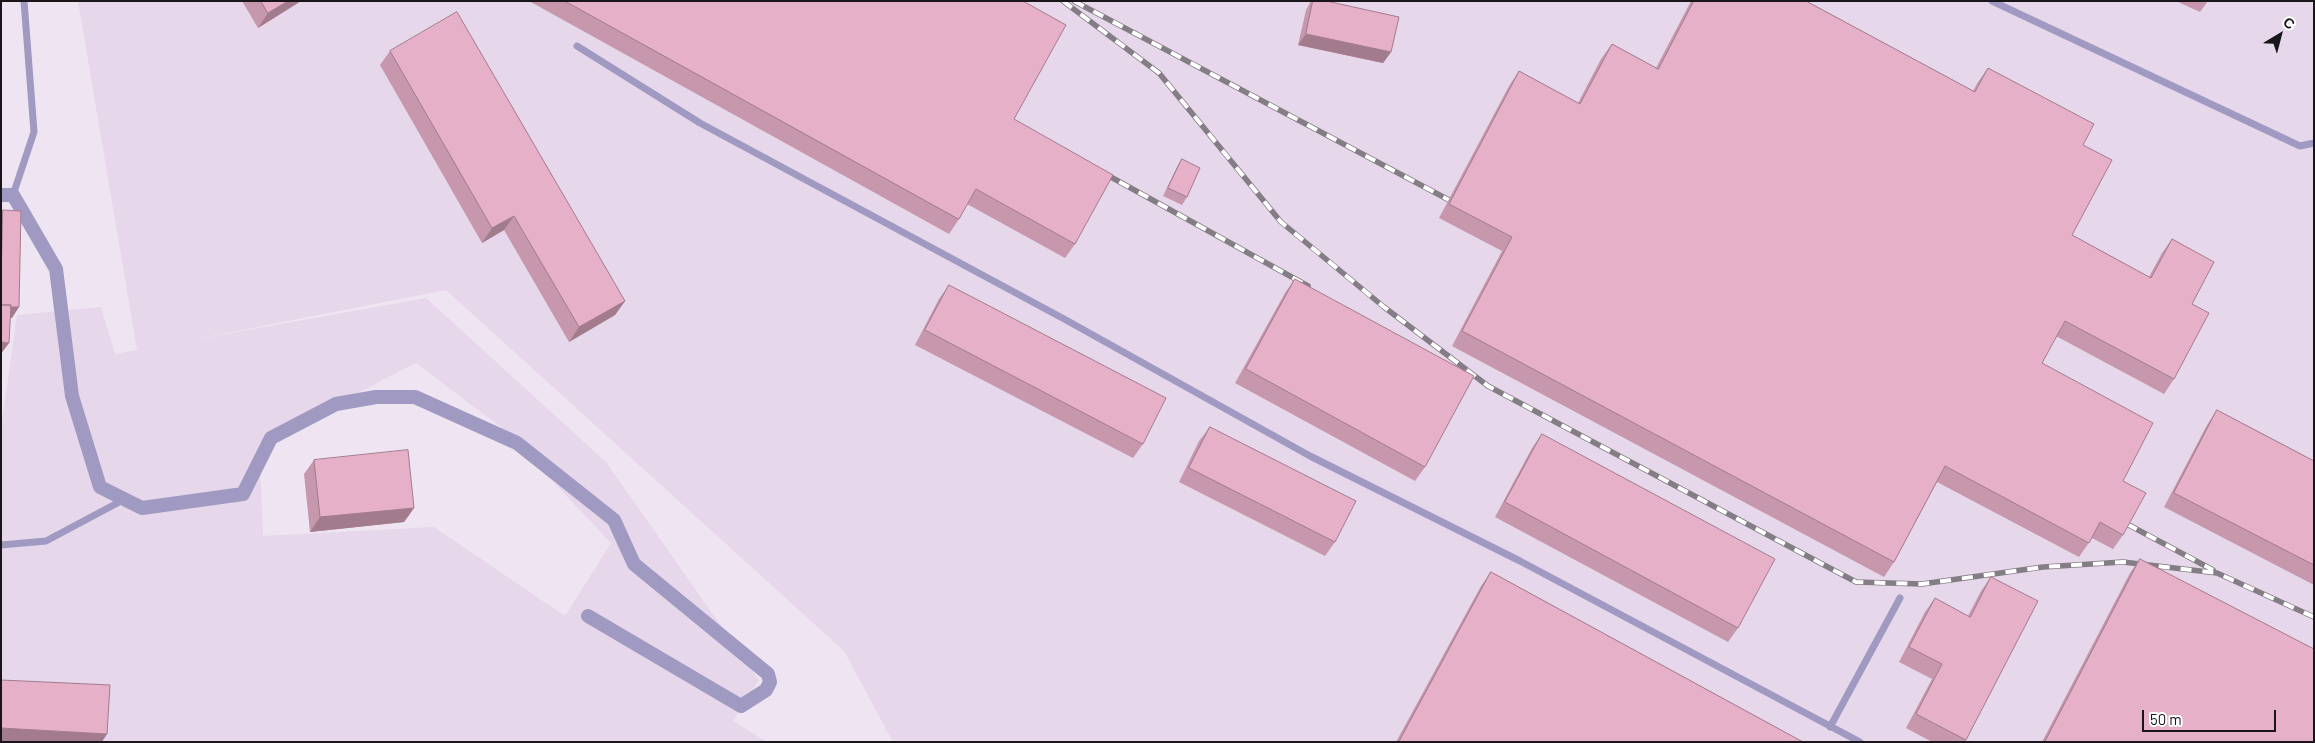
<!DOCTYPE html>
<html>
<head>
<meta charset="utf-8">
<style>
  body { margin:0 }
  #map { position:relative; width:2315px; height:743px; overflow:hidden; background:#efe4f1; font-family:Barlow,sans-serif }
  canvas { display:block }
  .frame { position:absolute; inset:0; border:2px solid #19151a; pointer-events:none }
  .north { position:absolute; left:2255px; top:10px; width:50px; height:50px; -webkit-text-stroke:4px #fff; paint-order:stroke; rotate:37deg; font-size:14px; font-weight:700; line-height:20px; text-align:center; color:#19151a }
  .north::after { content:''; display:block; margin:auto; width:18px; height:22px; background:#19151a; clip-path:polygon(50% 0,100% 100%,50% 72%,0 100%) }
  .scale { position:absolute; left:2142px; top:710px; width:134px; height:22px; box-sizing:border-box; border:2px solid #19151a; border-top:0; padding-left:6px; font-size:15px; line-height:18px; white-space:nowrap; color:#19151a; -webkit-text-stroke:4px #fff; paint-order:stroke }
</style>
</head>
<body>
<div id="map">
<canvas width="2315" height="743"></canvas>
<div class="frame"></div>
<div class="north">С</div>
<div class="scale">50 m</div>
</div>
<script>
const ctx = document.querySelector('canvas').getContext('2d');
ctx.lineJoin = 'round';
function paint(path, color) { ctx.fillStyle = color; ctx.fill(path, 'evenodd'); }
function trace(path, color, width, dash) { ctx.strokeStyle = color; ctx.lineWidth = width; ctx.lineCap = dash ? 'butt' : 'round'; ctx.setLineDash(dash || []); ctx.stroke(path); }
const built = new Path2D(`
  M78,1H2314V742H893L844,651L446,290L186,341L426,298L606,462L759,680L733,721L767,742H1V428L17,315L101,307L115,354L137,350ZM416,363L502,428L611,543L565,616L434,527L263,536L259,444Z`);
const service = new Path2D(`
  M1992,1L2300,146L2314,143
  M577,46L700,123L1066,320L1310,456L1520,561L1860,742
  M13,195L34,132L24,1
  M1,545L46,541L123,500
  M1830,727L1900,598`);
const minor = new Path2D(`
  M1,195H13L56,269L72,396L100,487L142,508L243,494L271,438L336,404L376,397H415L517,443L614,520L634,564L768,674L770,682L766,690L741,706L588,616`);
const rail = new Path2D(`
  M1063,1L1159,73L1281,222L1384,307L1488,386L1856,582L1922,584L2043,567L2123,562L2217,573L2314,617
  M1074,1L1449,200
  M1100,171L1308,286
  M2127,524L2213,570`);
const wall = new Path2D(`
  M242,1H301L258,28Z
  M529,1H1023L1014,119L1075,244L1065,258L967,204L959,219L949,234Z
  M1311,1H1326L1391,52L1383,63L1298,45L1306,10Z
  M1691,1H1806L1973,91L1978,82L1988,68L2083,145L2072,235L2149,277L2162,253L2172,239L2192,304L2174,379L2164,394L2056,336L2042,363L2123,481V535L2113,549L2092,538L2079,557L1937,482L1894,562L1884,577L1452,346L1502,251L1439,218L1509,86L1519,71L1578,103L1601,59L1612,44L1656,68Z
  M2176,1H2208L2200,12Z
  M390,51L625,301L615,315L569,342L504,230L482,243L380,65Z
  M1182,159L1187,197L1182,205L1163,196L1177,167Z
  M3,210L12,318H10L1,354V214Z
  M1295,279L1425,467L1415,481L1235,383L1285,293Z
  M949,285L1143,444L1133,458L915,345L939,299Z
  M2217,410L2314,461V585L2164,507L2207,425Z
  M1210,427L1335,542L1325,556L1179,482L1199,441Z
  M1542,434L1738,628L1728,642L1495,517L1532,448Z
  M314,460L414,508L404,522L310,532L304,474Z
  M2140,559L2314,742H2042L2130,573Z
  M1491,572L1803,742H1396L1481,586Z
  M1991,577L1966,740L1964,742H1932L1906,728L1932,679L1899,662L1925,612L1935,598L1968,616L1981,591Z`);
const shadedWall = new Path2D(`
  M288,1H301L258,28L268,13Z
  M1306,34L1391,52L1383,63L1298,45Z
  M514,216L504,230L482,243L492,228Z
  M625,301L615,315L569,342L579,327Z
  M1,306L19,307L12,318H1Z
  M1,342L9,343L1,354Z
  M414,508L404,522L310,532L320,517Z
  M1,728L107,734L102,742H1Z`);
const building = new Path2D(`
  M261,1H288L268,13Z
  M565,1H1023L1066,25L1014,119L1113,175L1075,244L976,189L959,219Z
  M1313,1H1326L1399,17L1391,52L1306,34Z
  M1694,1H1806L1975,92L1988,68L2094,124L2083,145L2112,160L2072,235L2151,278L2172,239L2214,262L2192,304L2209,313L2174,379L2065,321L2042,363L2153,423L2123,481L2146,493L2123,535L2100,522L2089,543L1945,466L1894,562L1462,331L1512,237L1449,204L1519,71L1580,104L1612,44L1658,69Z
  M457,12L625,301L579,327L514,216L492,228L390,51Z
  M1182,159L1200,168L1187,197L1168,188Z
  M3,210L21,211L19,307H10L11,305H1Z
  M1295,279L1474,376L1425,467L1246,369Z
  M949,285L1166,398L1143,444L925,330Z
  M1,305H11L9,343L1,342Z
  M2217,410L2314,461V565L2174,493Z
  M1210,427L1356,501L1335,542L1189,468Z
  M1542,434L1775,559L1738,628L1505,502Z
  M408,450L414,508L320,517L314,460Z
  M2140,559L2314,649V742H2045Z
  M1491,572L1803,742H1399Z
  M1991,577L2038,601L1966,740L1916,714L1942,664L1909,647L1935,598L1970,617Z
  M1,680L110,685L107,734L1,728Z`);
paint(built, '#e7d7ea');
trace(service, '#a09ac2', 7);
trace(minor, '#a09ac2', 14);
trace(rail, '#847d86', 5.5);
trace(rail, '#fff', 4, [11]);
paint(wall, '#c797ad');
paint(shadedWall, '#a27b8d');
paint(building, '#e7b0c9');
trace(building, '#a27b8d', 1);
</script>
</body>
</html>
